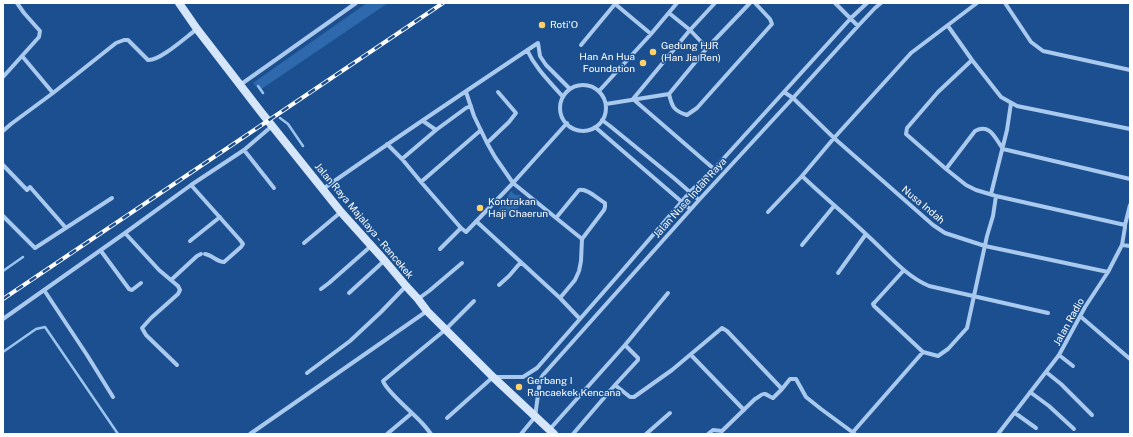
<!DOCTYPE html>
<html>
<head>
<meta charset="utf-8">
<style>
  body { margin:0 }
  #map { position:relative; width:1133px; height:437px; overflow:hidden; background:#1b4f8f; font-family:"Public Sans",sans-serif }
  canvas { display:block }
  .frame { position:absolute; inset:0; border:4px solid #fff; pointer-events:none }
</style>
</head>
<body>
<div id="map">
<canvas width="1133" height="437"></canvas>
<div class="frame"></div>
</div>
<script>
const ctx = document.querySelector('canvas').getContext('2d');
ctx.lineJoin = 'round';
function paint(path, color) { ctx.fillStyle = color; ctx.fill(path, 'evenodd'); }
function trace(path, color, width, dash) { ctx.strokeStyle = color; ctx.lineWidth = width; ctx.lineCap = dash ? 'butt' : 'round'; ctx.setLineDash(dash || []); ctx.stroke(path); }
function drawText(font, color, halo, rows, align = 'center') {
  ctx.font = font + ' "Public Sans",sans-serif'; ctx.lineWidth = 3; ctx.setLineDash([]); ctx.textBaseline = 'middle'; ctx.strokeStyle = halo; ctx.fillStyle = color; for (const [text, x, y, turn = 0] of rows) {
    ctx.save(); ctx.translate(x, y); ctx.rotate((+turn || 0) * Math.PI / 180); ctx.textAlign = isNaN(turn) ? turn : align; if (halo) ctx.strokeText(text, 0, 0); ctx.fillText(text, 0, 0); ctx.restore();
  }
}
const green = new Path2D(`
  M367,3H388L260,90L253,83Z
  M511,191L515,195H521L519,198L520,205L514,214L511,210L506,213L505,217L498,211Z`);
const stream = new Path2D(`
  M258,86L263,93
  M280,118L288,124L303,146
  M3,271L23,257
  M3,352L36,329L45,327L118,434`);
const street = new Path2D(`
  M614,3L651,34
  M835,3L858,26
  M1005,3L1031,42L1043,51L1130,70
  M669,13L690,30L707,48
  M948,26L972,60L1001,97L1017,106L1130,129
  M581,45L615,4
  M527,50C536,69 549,81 563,97
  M22,56L53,93
  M972,60L938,92L907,128L906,134L946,169L966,185L976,190L996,196L1125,225
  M3,77L39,37L40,31L24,13L17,3
  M240,85L356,3
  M560 108a23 23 0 1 1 46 0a23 23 0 1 1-46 0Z
  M599,91L651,34L677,3
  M466,92L474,116L487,143L495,157L513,183L582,239
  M784,92L793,98L834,138L933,225L945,233L985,246L1108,272
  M669,94C672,107 674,111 687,115L697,108L772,24L770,19L755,3
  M606,104L669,94L707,48L750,3
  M602,120L610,126L675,179L699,200
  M423,121L436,130L466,108L471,106
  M595,127L690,209
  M3,131L11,124L53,93L116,43L124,40H128L148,60C160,61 187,36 197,29
  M487,143L509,122L516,113L498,92
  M387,144L402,159L421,182L461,228L466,232L513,183L567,123
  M244,150L274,188
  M402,159L436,130
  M3,165L27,190L30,187L66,228
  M714,169L633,99L690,30L715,3
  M946,169L975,131C990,123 995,138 1003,149L1130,179
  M802,176C823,196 846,215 868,236C887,253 905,276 929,286L1048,313
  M421,182L481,130
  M191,185L240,240L243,244L241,247L224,262C217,262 212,255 205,254
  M323,189C394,139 466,91 538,43L540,56L546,65L570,89
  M991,194L1007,130L1011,103
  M768,212L802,176L834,138L911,53L977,3
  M3,216L35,248L112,198
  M556,218L579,190C587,188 598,199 605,203V207L604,210L582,239L581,261L579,271L575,280L560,298
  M476,221L560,298L580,319
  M125,233L159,270L178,286L180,290L178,294L151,318L142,328L146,335L177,365
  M190,241L220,217
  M304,243L341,212
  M802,245L834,206
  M1122,245L1130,246
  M440,249L461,228
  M101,251L129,289L132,290L141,283
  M904,270L875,302L873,304L874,306L923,352L938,356L948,349L967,328L987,236L993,216L996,196
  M838,273L866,234
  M171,280L197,256L201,254
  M499,285L509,276L521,262
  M321,289L329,283L371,246
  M44,290L87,355L113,397
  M349,293L384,261
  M418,299L429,291L462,263
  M1080,316L1130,359
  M3,319L125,233L191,185L244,150L272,126
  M691,355L744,410
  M1059,355L1073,366
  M1046,372L1061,384L1092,415
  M307,373L350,341L381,312L406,286
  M615,385L630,397H634L672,370L722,328L727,331L782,389
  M1030,392L1049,406L1074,429
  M1015,413L1036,428
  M447,418L493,377H523L537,368L622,271L690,192L714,169L851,18L867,3
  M550,429L625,345L668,293
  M853,432L923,352
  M250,434L427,311
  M387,434L412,413
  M431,434C428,430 425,426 421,422C412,412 387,392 383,381L445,330L474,301
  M521,434L535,417L540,380L543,375L699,200L793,98L858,26L875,8L881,3
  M573,434L615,385L638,360V358L625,345
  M646,434L670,413
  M708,434L713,430L722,431L755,399C758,398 762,393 765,394C768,395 770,397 773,398L782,389L790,379H796L806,397L821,409L855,434
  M998,434L1059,355L1085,307L1108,272L1122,245L1125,227V225L1130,205`);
const secondary = new Path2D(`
  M179,3L197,29L261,112L341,212L385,261L406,286L418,299L427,311L493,377L554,434`);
const rail = new Path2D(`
  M3,299L443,3`);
const markers = [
  [542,25,4,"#ffd166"],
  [653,52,4,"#ffd166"],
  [643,63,4,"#ffd166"],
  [480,208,4,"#ffd166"],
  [519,387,4,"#ffd166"]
];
const poiNames = [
  ["Roti'O",550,25],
  ["Gedung HJR",661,46],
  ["(Han Jia Ren)",661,58],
  ["Han An Hua",635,57,"right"],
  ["Foundation",635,69,"right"],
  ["Kontrakan",488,202],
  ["Haji Chaerun",488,214],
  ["Gerbang I",527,381],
  ["Rancaekek Kencana",527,393]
];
const streetNames = [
  ["Jalan Nusa Indah Raya",690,198,-48],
  ["Nusa Indah",923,205,40],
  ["Jalan Raya Majalaya - Rancekek",364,221,50],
  ["Jalan Radio",1069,322,-61]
];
paint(green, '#2e69ad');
trace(stream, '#9cc4f0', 2.5);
trace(street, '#a9c9ee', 4);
trace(secondary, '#d6e6fa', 8);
trace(rail, '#fff', 4);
trace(rail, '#1b4f8f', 2.5, [8]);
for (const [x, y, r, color] of markers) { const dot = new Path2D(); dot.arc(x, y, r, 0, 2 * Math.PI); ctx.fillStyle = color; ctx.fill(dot); trace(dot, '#1b4f8f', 1.5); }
drawText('10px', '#fff', '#1b4f8f', poiNames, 'left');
drawText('10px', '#fff', '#1b4f8f', streetNames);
</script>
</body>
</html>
